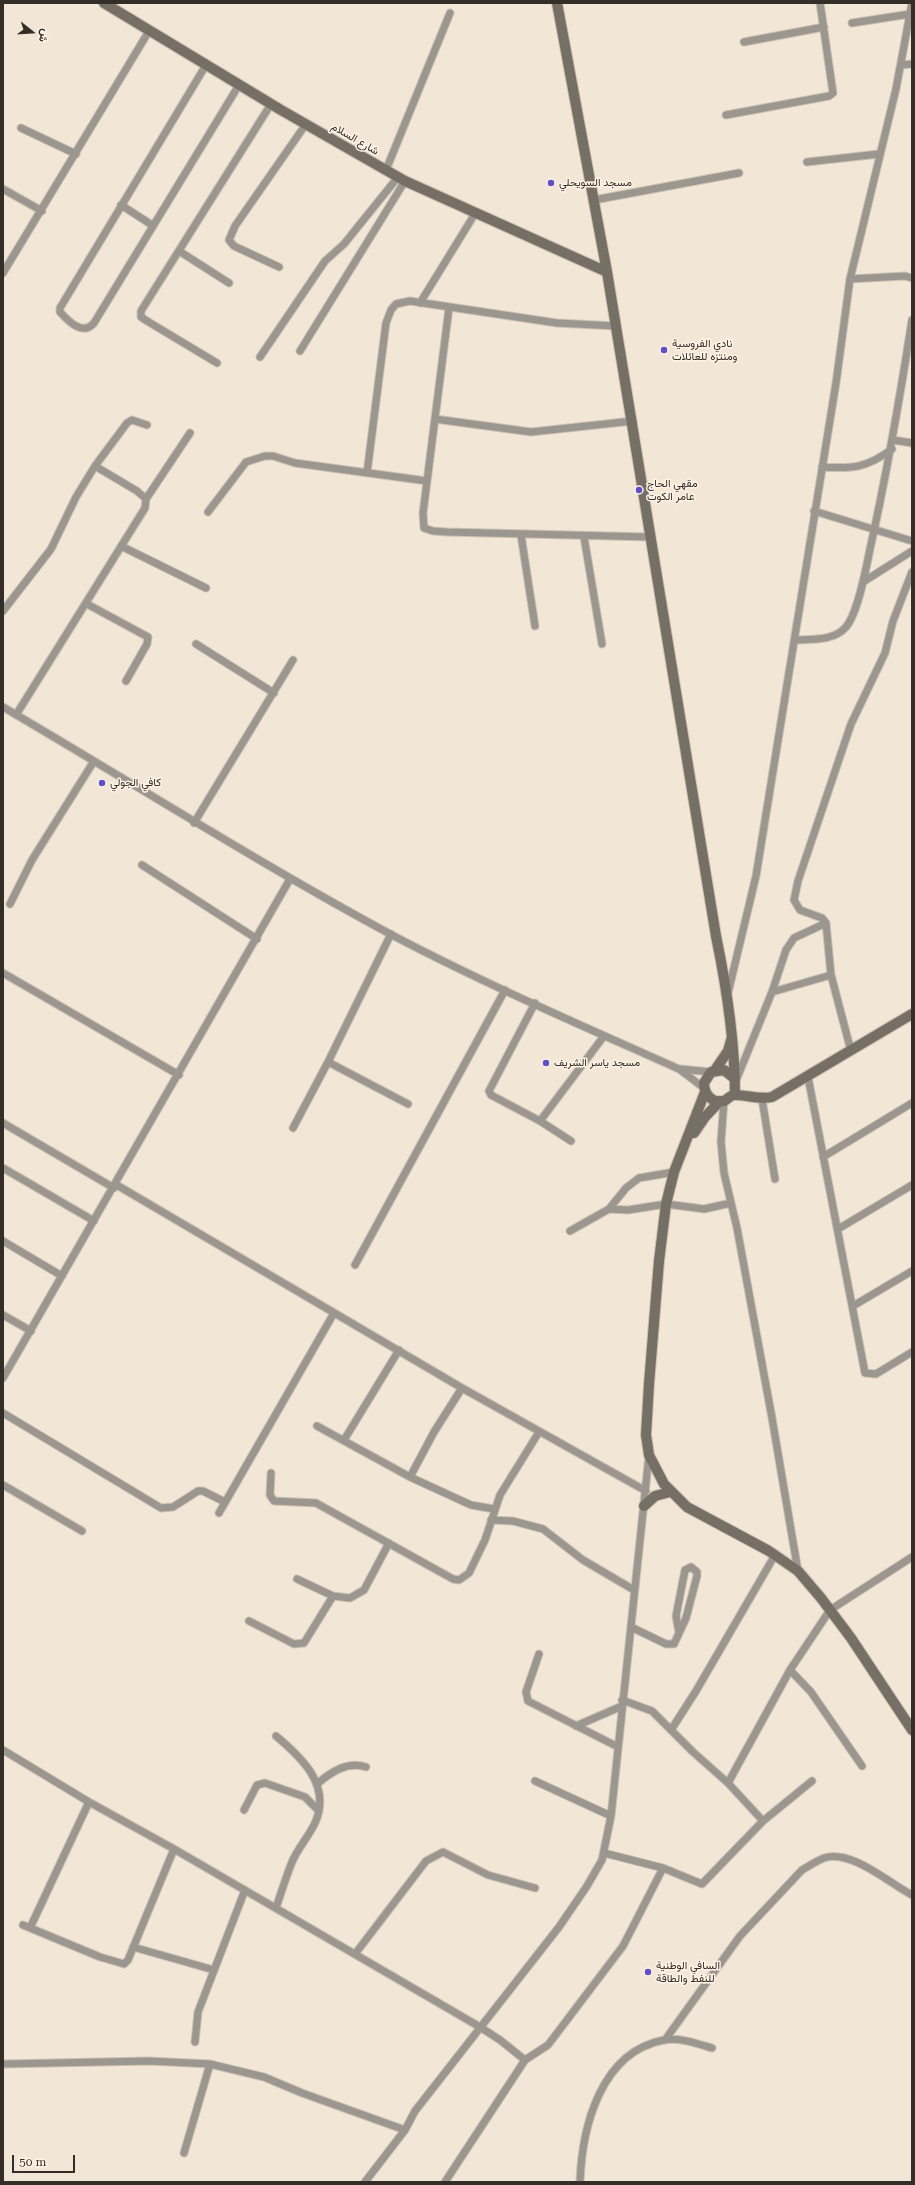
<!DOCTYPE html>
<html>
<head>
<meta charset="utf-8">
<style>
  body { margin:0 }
  #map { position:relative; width:915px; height:2185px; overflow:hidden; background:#f2e6d6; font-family:"Roboto Serif",Vazirmatn,serif }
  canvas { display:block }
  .frame { position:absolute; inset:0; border:4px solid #332e28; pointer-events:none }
  .north { position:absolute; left:12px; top:12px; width:40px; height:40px; -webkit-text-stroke:3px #fef3e6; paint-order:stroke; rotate:107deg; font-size:11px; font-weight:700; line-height:16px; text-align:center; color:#332e28 }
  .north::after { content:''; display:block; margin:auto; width:14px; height:18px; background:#332e28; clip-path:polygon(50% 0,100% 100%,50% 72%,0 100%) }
  .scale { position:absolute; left:12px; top:2155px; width:63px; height:18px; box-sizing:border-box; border:2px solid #332e28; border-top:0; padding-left:5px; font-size:12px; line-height:14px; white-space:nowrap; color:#332e28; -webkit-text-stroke:3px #fef3e6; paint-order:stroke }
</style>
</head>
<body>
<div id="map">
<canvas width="915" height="2185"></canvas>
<div class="frame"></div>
<div class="north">ش</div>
<div class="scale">50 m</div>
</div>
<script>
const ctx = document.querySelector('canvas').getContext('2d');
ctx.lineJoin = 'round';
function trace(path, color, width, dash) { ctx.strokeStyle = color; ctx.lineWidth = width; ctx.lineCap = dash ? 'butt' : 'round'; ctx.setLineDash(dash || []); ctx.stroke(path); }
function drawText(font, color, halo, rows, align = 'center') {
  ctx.font = font + ' "Roboto Serif",Vazirmatn,serif'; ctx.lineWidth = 3; ctx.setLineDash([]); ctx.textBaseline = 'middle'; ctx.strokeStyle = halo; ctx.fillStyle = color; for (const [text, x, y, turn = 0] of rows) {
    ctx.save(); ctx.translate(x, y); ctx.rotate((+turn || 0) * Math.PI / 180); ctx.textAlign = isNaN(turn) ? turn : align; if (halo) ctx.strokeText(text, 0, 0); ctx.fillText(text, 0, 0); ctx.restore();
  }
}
const street = new Path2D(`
  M852,23L910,14
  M744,42L824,27
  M206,65L60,308V312C69,322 83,336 94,323L239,85
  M901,65L912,64
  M726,115L829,96L833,93L820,3
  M21,128L76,154
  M807,162L879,154
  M386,170L450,13
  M3,189L42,211
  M594,200L739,173
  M121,205L152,225
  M179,251L229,283
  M279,267L234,246L229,240L235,226L306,124
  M3,273L149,31
  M850,279L905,276L912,278
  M420,303L476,212
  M449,308L423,513L424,528L433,531L447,532L650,537
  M300,351L405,181
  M260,357L325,261L344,244L398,177
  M217,363L147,321L141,317V311L271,104
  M435,419L531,432L633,421
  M893,440L912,443
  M95,466L127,423L132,420L147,425
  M822,467C852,469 867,468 892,449
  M367,473L386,323L391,310L396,304L410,301L557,323L616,326
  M814,511L912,541
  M208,512L246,462L265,456H273L295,463L427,481
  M521,535L535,626
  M584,537L602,644
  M121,546L206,588
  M863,582L912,551
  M87,604L148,637L147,644L126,681
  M3,611L51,549L76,497L95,466L137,491L146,499
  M795,640C812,639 834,641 846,627C858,613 866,569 870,549C887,473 900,397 912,320
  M196,644L274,693
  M3,707C133,783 260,864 392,935C485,984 583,1026 679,1069L704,1088
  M16,715L145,508L146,499L190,433
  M194,823L293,660
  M142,865L257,939
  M10,904L32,860L94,761
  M391,934L328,1062L408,1104
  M3,973L179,1075
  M772,992L831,975
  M728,993L756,876L836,383L850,279L896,89L912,3
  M535,1003L489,1091L491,1095L540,1121L604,1036
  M851,1051L831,975L826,923L822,918L800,910L794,900L798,881L851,724L885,653L893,621L912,572
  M681,1069L711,1072
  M808,1077L865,1373L876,1374L912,1352
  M735,1083L772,992L786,950L794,938L826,923
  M762,1099L775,1179
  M724,1100L721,1142L724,1173L737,1228L772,1418L798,1571
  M540,1121L571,1141
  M3,1123L114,1188
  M293,1128L328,1062
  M823,1157L912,1103
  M3,1168L94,1221
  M115,1184L462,1388L646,1491
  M609,1209L628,1210L666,1204L704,1209L731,1203
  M838,1229L912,1185
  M570,1231L609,1209L626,1188L639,1178L674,1172
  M3,1241L62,1276
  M355,1265L505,990
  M853,1306L912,1271
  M3,1315L31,1331
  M3,1378L290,879
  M462,1388L434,1432L410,1477L471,1505L494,1509
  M3,1413L161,1508L173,1507L198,1491H203L225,1502
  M317,1426L410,1477
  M344,1440L399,1350
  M271,1473L270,1495L274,1501L316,1503L453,1579L459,1580L469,1573L485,1540L500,1495L539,1432
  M3,1485L82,1531
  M219,1513L334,1313
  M491,1520L513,1521L543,1529L583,1560L634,1590
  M297,1579L333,1596
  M249,1621L294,1644L304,1643L333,1596L350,1598L364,1590L389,1543
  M631,1627L666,1644H674L686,1618L697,1576V1572L691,1567L685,1570L676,1616L679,1633
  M539,1654L526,1692L528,1701L618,1747
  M790,1670L811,1692L862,1766
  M622,1700L652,1711L693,1752L728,1783L763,1821
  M576,1726L622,1706
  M671,1730L696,1691L775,1555
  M276,1736C301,1757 332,1785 315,1823C309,1836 298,1848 292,1862C286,1877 281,1893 276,1908
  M3,1750L89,1802L174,1849L480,2027L500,2040L525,2060L445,2182
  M535,1781L611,1816
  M728,1783L790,1670L830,1610L912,1557
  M317,1784C331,1772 347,1761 366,1767
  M244,1810L257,1785L265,1783L305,1797L318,1810
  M604,1853L663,1868L702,1884L763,1821L812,1781
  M23,1925L100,1957L124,1964L128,1960L174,1849
  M30,1928L89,1802
  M133,1947L214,1970
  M355,1954L426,1861L443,1852L488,1875L535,1888
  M665,2040L740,1936L802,1870C809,1866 816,1861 824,1858C851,1849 889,1883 912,1895
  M195,2042L198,2012L245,1890
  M525,2060L548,2045L623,1946L663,1868
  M3,2064L149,2061L210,2064L264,2077L302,2093L405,2130
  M184,2153L210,2064
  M365,2182L405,2130L415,2111L559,1927L587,1886L602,1860L611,1816L649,1455
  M580,2182C582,2128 600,2052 664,2040C679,2037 698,2044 712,2048`);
const secondary = new Path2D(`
  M104,3L281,110L405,181L607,272
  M557,3L607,272L716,936C727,989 735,1041 735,1095
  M715,1070L728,1051L732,1037
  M734,1078L724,1070L711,1072L704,1083C704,1094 712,1104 724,1101C728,1099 730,1095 735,1095C748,1095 759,1100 772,1097L912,1014
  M705,1092L674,1172L666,1204L659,1261L649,1384L646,1435L649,1455L664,1484L687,1507L769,1551L798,1571L821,1598L851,1638L912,1730
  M694,1133L705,1117L720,1101
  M644,1506L655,1496L670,1492`);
const markers = [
  [551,183,4,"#5e4ec7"],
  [664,350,4,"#5e4ec7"],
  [639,490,4,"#5e4ec7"],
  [102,783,4,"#5e4ec7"],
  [546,1063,4,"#5e4ec7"],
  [648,1972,4,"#5e4ec7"]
];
const streetNames = [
  ["شارع السلام",355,139,30]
];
const poiNames = [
  ["مسجد السويحلي",559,183],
  ["نادي الفروسية",672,344],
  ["ومنتزه للعائلات",672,357],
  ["مقهي الحاج",647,484],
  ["عامر الكوت",647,497],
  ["كافي الجولي",110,783],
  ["مسجد ياسر الشريف",554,1063],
  ["السافي الوطنية",656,1966],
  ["للنفط والطاقة",656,1979]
];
trace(street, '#ccc1b3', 9);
trace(secondary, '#ccc1b3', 12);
trace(street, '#9b968f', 7);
trace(secondary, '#766f65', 10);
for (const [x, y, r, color] of markers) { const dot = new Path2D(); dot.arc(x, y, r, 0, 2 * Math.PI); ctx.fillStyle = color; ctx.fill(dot); trace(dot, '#fef3e6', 1.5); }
drawText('11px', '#332e28', '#fef3e6', streetNames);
drawText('11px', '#332e28', '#fef3e6', poiNames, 'left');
</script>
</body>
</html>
